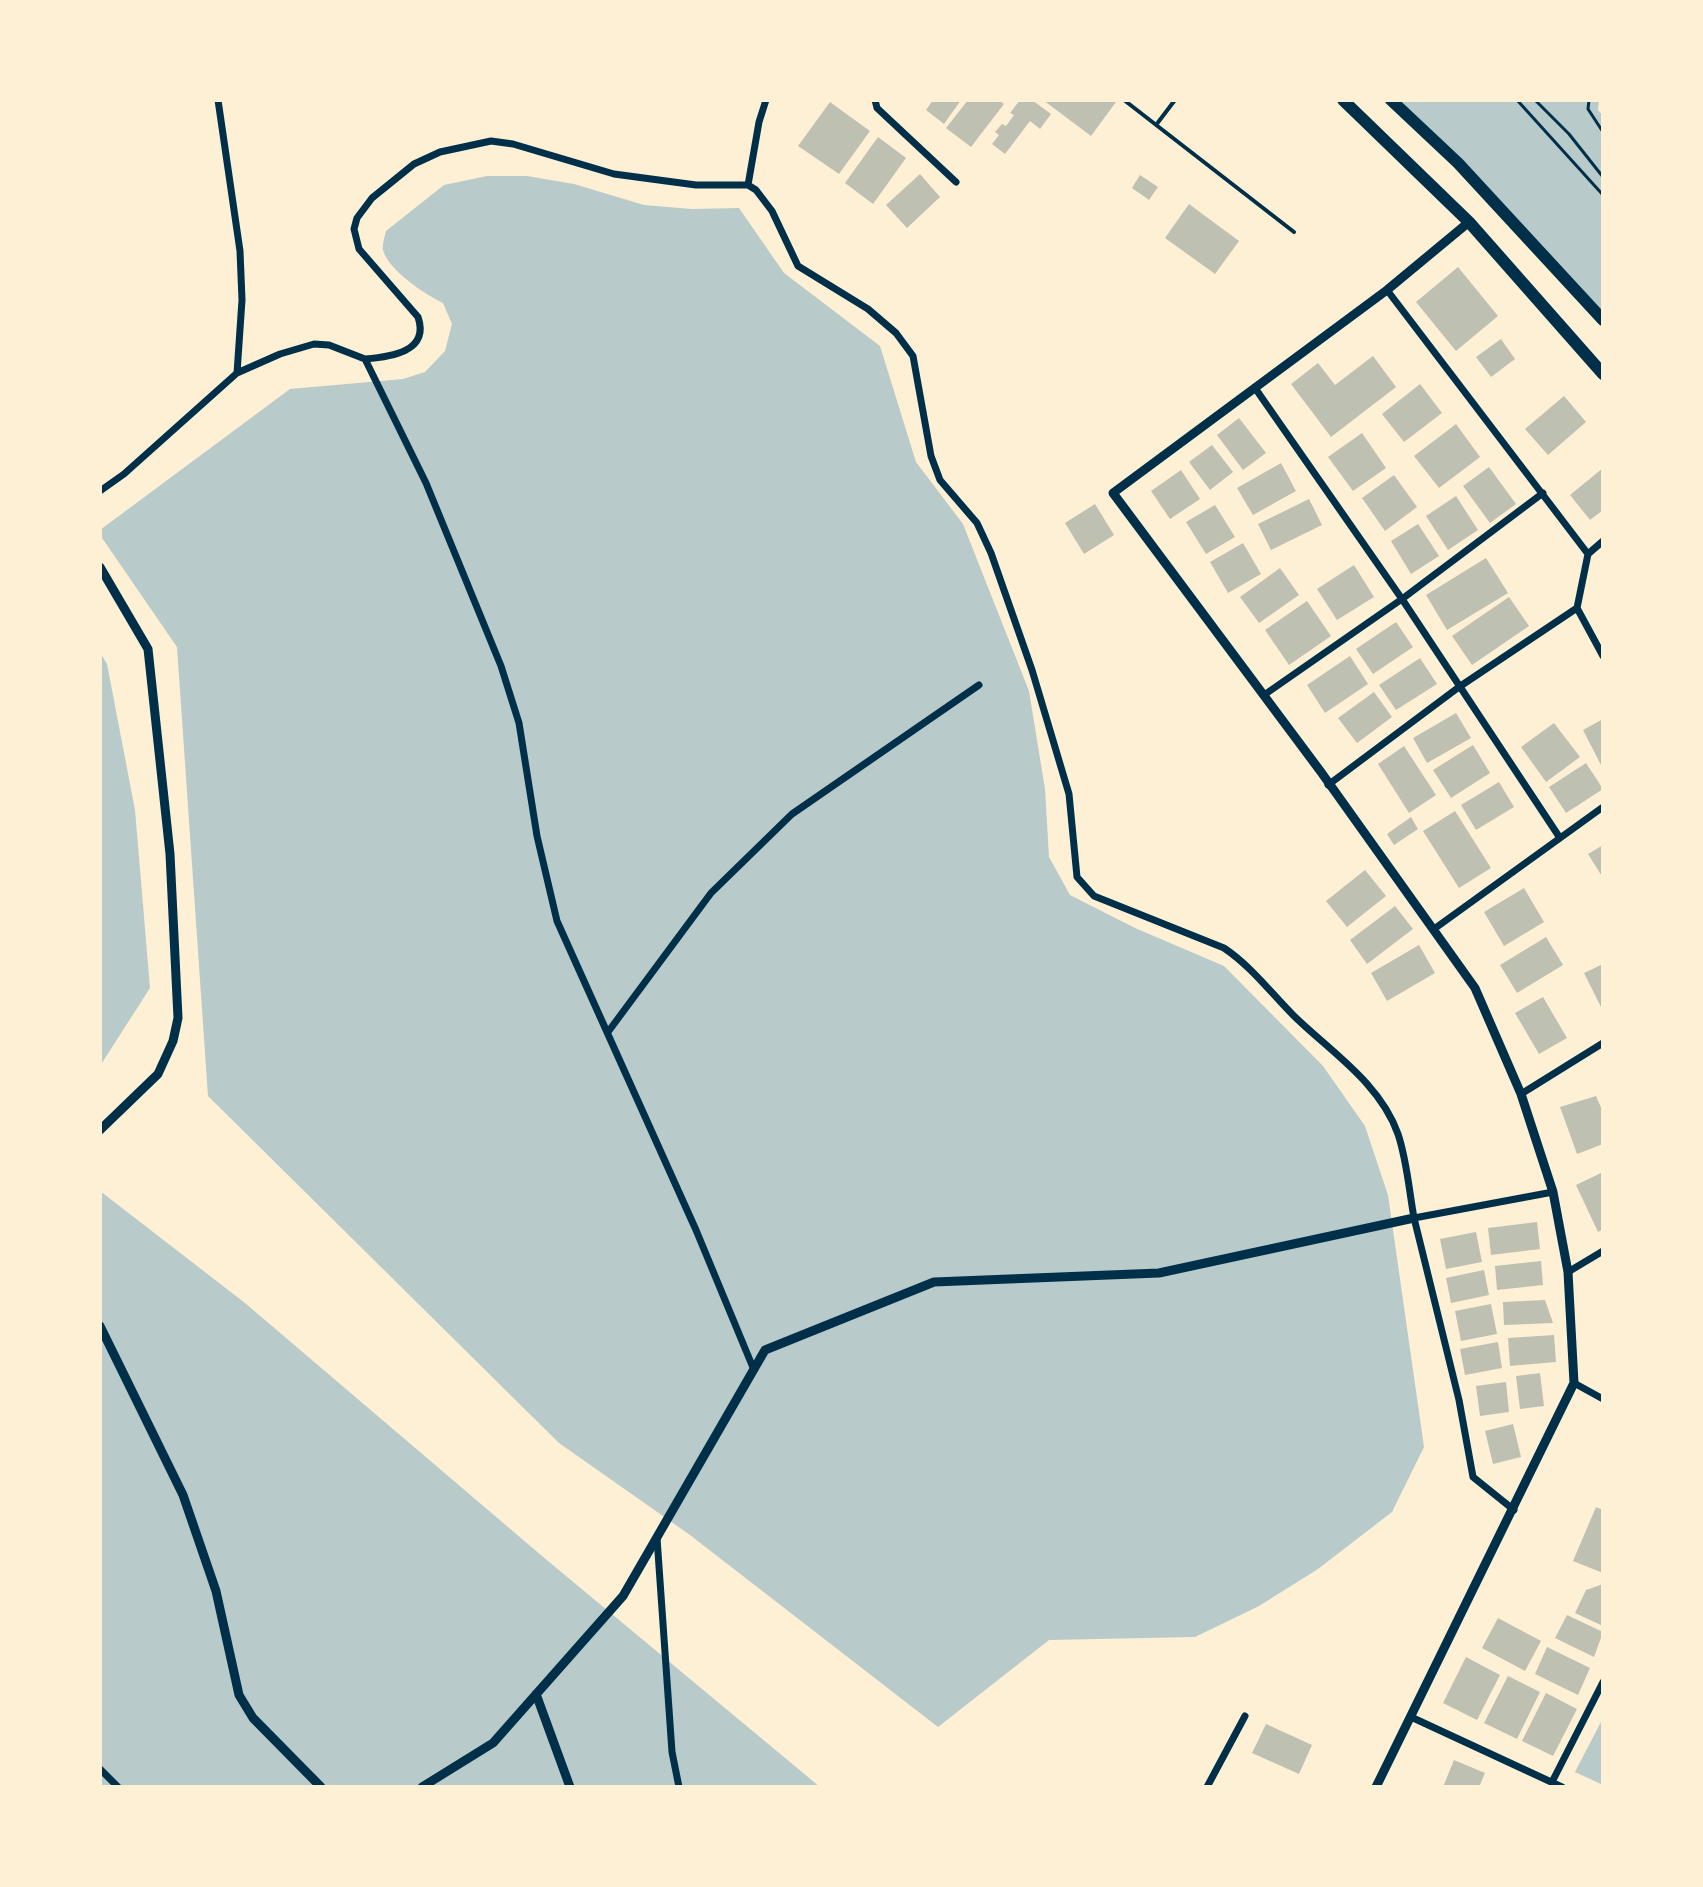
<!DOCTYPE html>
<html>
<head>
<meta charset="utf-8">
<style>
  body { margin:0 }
  #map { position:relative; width:1703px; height:1887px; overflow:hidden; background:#fdf0d5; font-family:"Times New Roman",serif }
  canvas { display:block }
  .frame { position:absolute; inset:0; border:102px solid #fdf0d5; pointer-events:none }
</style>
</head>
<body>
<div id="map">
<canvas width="1703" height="1887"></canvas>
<div class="frame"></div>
</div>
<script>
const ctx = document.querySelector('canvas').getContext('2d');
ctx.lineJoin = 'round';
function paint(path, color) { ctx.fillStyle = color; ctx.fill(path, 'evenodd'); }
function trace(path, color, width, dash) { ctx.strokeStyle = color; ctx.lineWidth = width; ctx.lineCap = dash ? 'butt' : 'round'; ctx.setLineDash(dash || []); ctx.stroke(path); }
const green = new Path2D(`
  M1391,100H1599L1598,110L1603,116V320Z
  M487,176H527L574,184L644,205L692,209L739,208L784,273L880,346L916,462L963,524L1029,691L1045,789L1049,857L1070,895L1135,928L1224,966L1323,1066L1365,1126L1388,1195L1424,1447L1392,1512L1318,1569L1259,1606L1195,1637L1049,1640L938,1727L690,1535L559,1443L208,1096L177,647L100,535V530L290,389L403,379L425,372L445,351L452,324L443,303C426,295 388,270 383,250C382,245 385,236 386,231L444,185Z
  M100,652L107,664L135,810L150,988L100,1066Z
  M100,1191L245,1303L542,1556L820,1787H100Z
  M1603,1718V1785L1575,1772Z`);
const building = new Path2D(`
  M933,100H961L944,124L926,110Z
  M968,100H999L1004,104L971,147L946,128Z
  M1020,100H1032L1051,114L1040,129L1030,121L1005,154L992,144L999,135L995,132L1002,124L1006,126L1014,115L1010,113Z
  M1043,100H1114L1116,102L1091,136Z
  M830,102L870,131L839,174L798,146Z
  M878,137L906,158L873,204L845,183Z
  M920,174L940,197L907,228L886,205Z
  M1140,175L1158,187L1149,200L1132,188Z
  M1189,204L1239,241L1215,274L1165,238Z
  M1458,267L1498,316L1456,351L1416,302Z
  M1501,339L1515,359L1491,377L1476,357Z
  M1373,356L1396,387L1331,437L1291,384L1318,363L1335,385Z
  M1420,384L1442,413L1404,442L1382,414Z
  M1564,396L1586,422L1548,455L1525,429Z
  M1239,418L1266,453L1243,470L1217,435Z
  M1456,424L1480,457L1439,488L1414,456Z
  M1362,433L1386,468L1353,491L1328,457Z
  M1212,445L1233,472L1210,490L1189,462Z
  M1281,463L1296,491L1253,515L1237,488Z
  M1489,467L1516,504L1490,523L1463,486Z
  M1603,468V510L1590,520L1570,495Z
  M1181,470L1200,499L1170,519L1151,491Z
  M1394,475L1417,507L1385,531L1362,498Z
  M1456,496L1478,530L1448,550L1426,516Z
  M1309,499L1322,525L1271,550L1258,524Z
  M1095,504L1114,535L1084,554L1065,523Z
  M1215,505L1235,537L1206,554L1186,522Z
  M1418,524L1439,556L1411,574L1391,541Z
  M1243,543L1261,574L1228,593L1210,562Z
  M1486,558L1508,593L1447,630L1426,595Z
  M1354,565L1374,597L1337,620L1317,589Z
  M1280,568L1299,595L1259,623L1240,597Z
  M1509,597L1529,626L1472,665L1452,636Z
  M1307,601L1331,636L1289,665L1265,630Z
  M1396,622L1413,647L1373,674L1356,649Z
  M1350,656L1368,684L1325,713L1307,685Z
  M1420,658L1437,684L1396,710L1379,685Z
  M1374,692L1392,717L1357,743L1338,718Z
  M1456,713L1471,738L1427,763L1413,738Z
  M1603,719V769L1583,730Z
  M1554,723L1580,757L1546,782L1521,747Z
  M1473,745L1490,773L1451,798L1433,770Z
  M1404,746L1436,795L1409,813L1378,764Z
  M1586,763L1603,789L1566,813L1549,787Z
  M1499,782L1514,807L1476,830L1461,805Z
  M1455,811L1491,868L1459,888L1423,831Z
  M1411,817L1418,829L1394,845L1387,834Z
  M1603,845V878L1588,854Z
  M1365,870L1386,896L1347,927L1326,901Z
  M1524,888L1544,922L1504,946L1484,912Z
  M1395,906L1413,929L1367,964L1350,940Z
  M1546,937L1563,965L1517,993L1500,965Z
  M1419,945L1435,973L1387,1001L1371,973Z
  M1603,964V1011L1584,973Z
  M1543,997L1567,1038L1539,1054L1515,1013Z
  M1596,1096L1603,1112V1144L1577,1154L1560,1107Z
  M1603,1172V1229L1598,1232L1576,1185Z
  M1537,1222L1540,1249L1491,1255L1488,1228Z
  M1476,1232L1482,1262L1446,1269L1440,1239Z
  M1541,1261L1543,1285L1497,1290L1495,1266Z
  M1484,1270L1489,1295L1451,1303L1446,1278Z
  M1545,1300L1553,1323L1504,1325L1503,1302Z
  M1491,1304L1497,1334L1461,1341L1455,1311Z
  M1554,1335L1556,1362L1510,1366L1508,1338Z
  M1498,1342L1502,1368L1465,1375L1460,1349Z
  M1540,1373L1544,1406L1520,1409L1516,1376Z
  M1506,1382L1509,1412L1480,1416L1476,1386Z
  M1513,1424L1521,1457L1493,1464L1485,1431Z
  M1596,1507L1603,1510V1573L1573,1561Z
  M1603,1584V1626L1575,1613L1586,1590Z
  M1567,1615L1603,1632L1594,1657L1555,1638Z
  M1498,1618L1541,1641L1525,1671L1482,1648Z
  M1547,1647L1590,1668L1578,1695L1535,1674Z
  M1466,1657L1500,1675L1477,1720L1443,1703Z
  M1508,1676L1540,1692L1517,1739L1484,1723Z
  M1546,1693L1577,1709L1553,1756L1522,1741Z
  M1266,1724L1312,1745L1299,1774L1252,1753Z
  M1454,1760L1485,1773L1479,1787H1443Z`);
const path = new Path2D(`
  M1517,100L1603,195
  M1535,100L1569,134L1603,177
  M1589,100L1588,109L1603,132`);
const service = new Path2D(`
  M1124,100L1294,232
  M1156,125L1175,100`);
const minor = new Path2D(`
  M218,100L240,251L242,300L237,373
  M875,100L877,108L956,182
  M748,185L759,122L766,100
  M1387,290L1588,554L1577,608L1603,656
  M365,359C390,357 430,352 418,317L359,249L354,229L357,218L372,198L414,164L440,152L491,141L513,144L614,174L696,185H748L756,190L772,211L798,266L868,309L896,333L913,356L931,456L940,480L977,523L991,553L1032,670L1069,794L1077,877L1094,896L1224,948C1252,967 1271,993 1294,1016C1331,1052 1380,1083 1398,1134C1407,1161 1409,1190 1414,1218
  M1255,388L1402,599L1560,838
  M100,491L124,474L237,373L280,354L314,344L329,345L365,359L426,483L501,666L519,723L537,836L557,921L696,1230L754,1370
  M1588,554L1603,541
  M1264,695L1402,599L1543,493
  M1328,785L1459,687L1577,608
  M1434,929L1603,807
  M608,1032L711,893L792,814L979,685
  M1521,1094L1603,1043
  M1568,1272L1603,1251
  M1574,1383L1603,1399
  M1514,1510L1473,1477L1459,1400L1414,1218L1553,1192
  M657,1538L672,1752L679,1787
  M1411,1717L1562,1787
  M100,1769L118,1787
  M1552,1782L1603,1682
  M1207,1787L1245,1716`);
const tertiary = new Path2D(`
  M100,567L148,649L170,854L178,1018L173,1041L158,1074L100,1130
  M100,1326L183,1495L216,1591L239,1695L253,1718L321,1787
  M536,1694L570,1787
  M422,1787L493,1743L623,1596L765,1350L934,1282L1159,1273L1414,1218
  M1376,1787L1574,1383L1568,1272L1553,1192L1521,1094L1475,988L1321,772L1113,493L1387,290L1469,222`);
const trunk = new Path2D(`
  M1343,100L1469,222L1603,374
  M1391,100L1458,163L1603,320`);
paint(green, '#b9caca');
paint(building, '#bec0b2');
trace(path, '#003049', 3);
trace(service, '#003049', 4);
trace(minor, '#003049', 7);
trace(tertiary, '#003049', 9);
trace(trunk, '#003049', 12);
</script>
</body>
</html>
